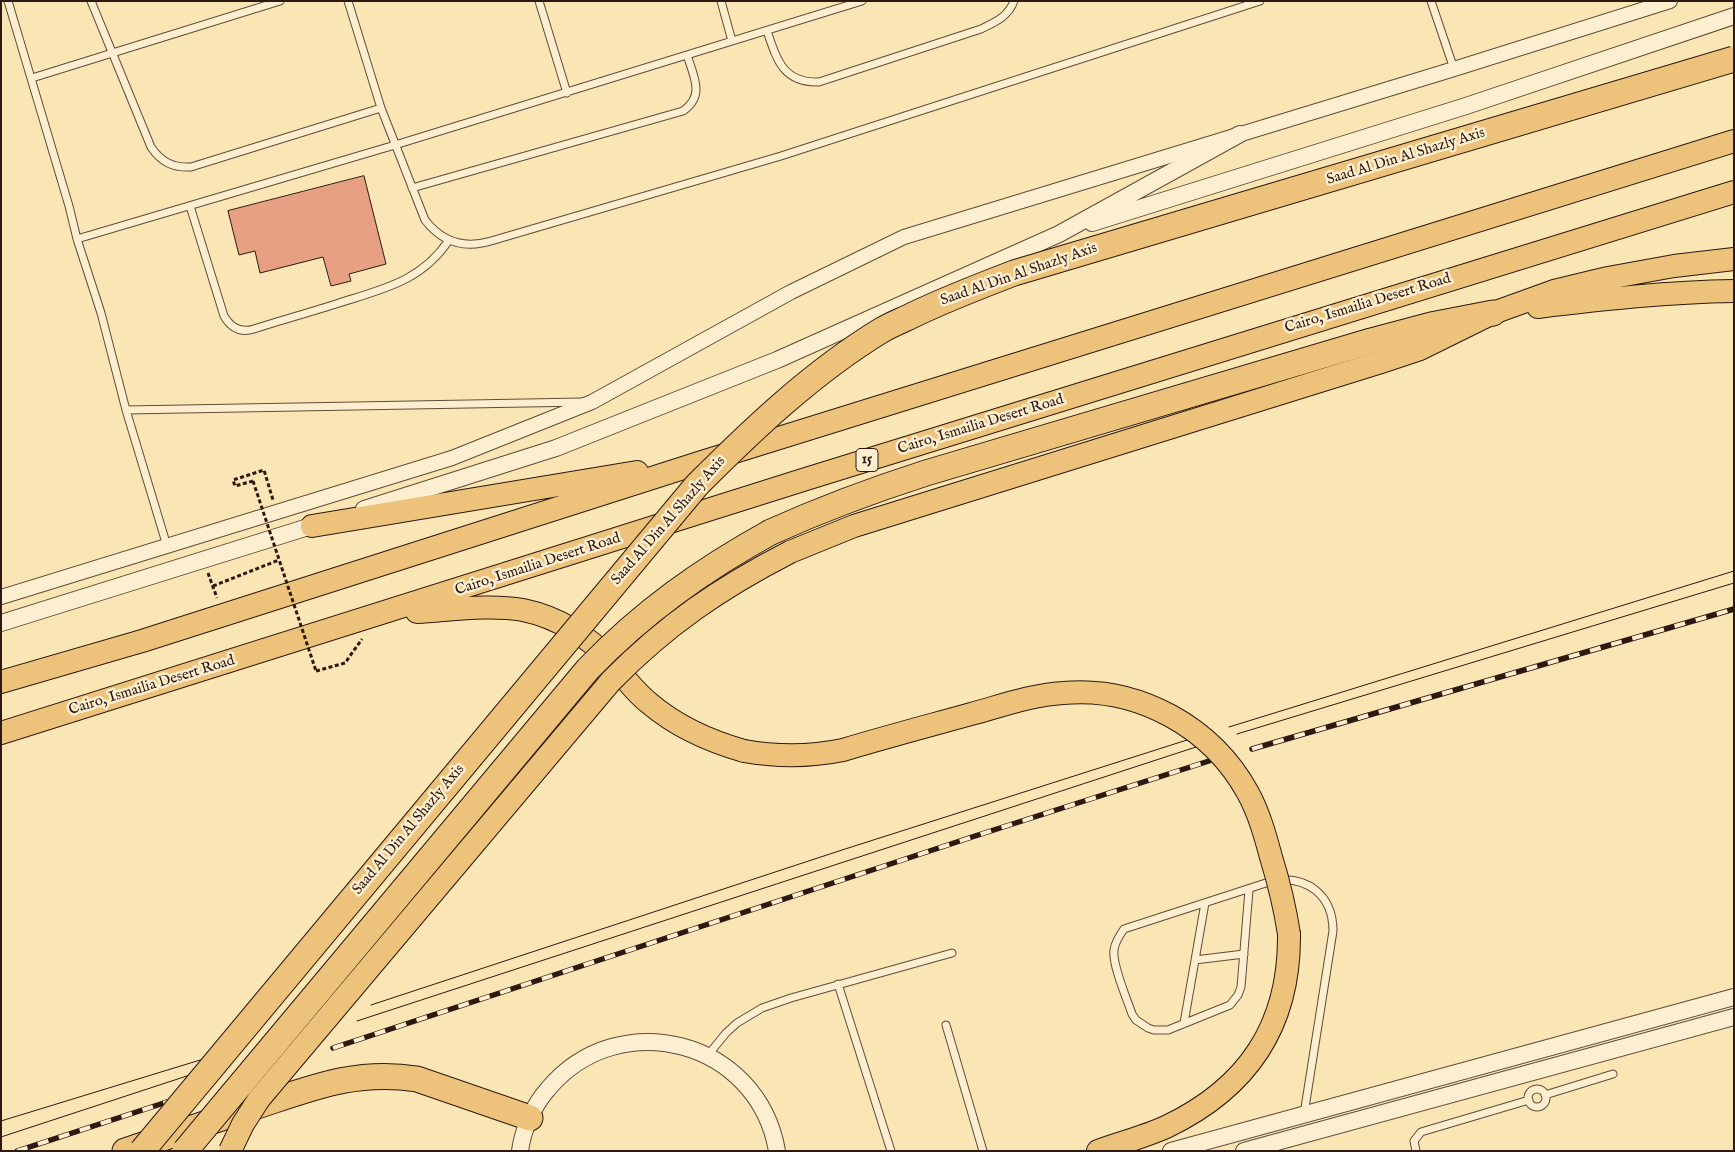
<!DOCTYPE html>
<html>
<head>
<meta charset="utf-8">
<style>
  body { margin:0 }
  #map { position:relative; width:1735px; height:1152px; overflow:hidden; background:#fae5b4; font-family:"IM FELL English",serif }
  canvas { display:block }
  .frame { position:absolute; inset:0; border:2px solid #2d1911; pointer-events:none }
</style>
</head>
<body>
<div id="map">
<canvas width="1735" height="1152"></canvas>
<div class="frame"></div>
</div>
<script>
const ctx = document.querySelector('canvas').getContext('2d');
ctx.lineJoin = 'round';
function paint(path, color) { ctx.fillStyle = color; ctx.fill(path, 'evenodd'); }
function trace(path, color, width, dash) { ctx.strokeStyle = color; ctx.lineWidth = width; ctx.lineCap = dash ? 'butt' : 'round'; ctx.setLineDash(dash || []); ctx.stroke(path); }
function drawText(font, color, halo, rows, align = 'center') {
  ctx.font = font + ' "IM FELL English",serif'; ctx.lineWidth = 5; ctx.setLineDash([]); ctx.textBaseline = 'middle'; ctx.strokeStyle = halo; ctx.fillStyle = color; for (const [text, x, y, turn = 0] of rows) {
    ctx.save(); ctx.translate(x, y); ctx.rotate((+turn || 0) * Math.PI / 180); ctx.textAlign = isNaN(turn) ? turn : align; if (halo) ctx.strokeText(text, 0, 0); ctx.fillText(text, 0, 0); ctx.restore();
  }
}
const building = new Path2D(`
  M364,176L386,264L349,274L351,281L331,286L323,257L260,273L255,251L239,255L228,211Z`);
const path = new Path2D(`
  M253,481L235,486L233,480L264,470L273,500
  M208,573L217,598
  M213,586L279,560
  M316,671L345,663L362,639`);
const service = new Path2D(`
  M8,1L69,206L77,239L101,313L126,410L167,546
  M91,1L151,147C161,162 173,168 191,167L381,108
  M348,1L381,108L425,220C442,242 464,249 491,241L781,156L1260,1
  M539,1L567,93
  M721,1L732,41
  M1431,1L1454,69
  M767,31C777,60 783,83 819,82L981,29C995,22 1008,17 1014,1
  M32,78L280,1
  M412,188L683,111C705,96 694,77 687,55
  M190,206L224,316C231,328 241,333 254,329C282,320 311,312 339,303C383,289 422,281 449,240
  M77,239L395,145L862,1
  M126,410L583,402
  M1249,890L1241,987L1238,995L1230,1005L1168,1030H1154L1148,1028L1136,1020L1132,1014C1127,999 1112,965 1114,950C1115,942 1119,936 1124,929L1272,881C1307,875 1333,895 1333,931L1304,1114
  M1195,960L1244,954
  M838,984L891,1151
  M1184,1023L1205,903
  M946,1025L983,1151
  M708,1055L726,1033L737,1023L762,1008L791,998L952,953
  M1528 1098a9 9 0 1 1 18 0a9 9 0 1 1-18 0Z
  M1545,1095L1613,1074
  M1416,1151L1414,1141L1421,1132L1529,1100`);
const minor = new Path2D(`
  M1,597L452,458L592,402L791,292L904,237L1454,69L1670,1`);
const tertiary = new Path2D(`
  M1092,223L1466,106L1734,16
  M364,509L556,448L777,360L1059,234L1240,134
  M1,623L321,523
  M520,1151C523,1129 533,1106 548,1089C619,1004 758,1040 777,1151
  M1171,1151L1734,997
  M1244,1151L1734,1017`);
const trunk = new Path2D(`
  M1538,307C1604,299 1668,292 1734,291
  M312,526L637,472
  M790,552L854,526L1381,362L1420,349L1493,313L1554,291L1608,278L1674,266L1734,259
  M417,612C452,610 488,604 523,610C557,617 588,636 611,661C623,676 634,691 649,703C677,727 709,741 744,751
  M1,682L142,641L702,462L1734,141
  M1,733L806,479L1734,192
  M1098,1151C1120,1143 1144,1137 1166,1127C1248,1088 1290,1026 1289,934`);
const motorway = new Path2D(`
  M771,532C822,509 873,490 926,473L1371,341L1431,325L1493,313
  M125,1151C167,1137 209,1122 251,1108C309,1089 354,1069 417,1079L530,1118`);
const tram = new Path2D(`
  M1229,727L1734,571
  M1237,734L1734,583
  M371,1005L842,850L1187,740
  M357,1021L1196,747
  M1,1121L210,1057
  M1,1137L196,1073`);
const rail = new Path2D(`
  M1252,749L1734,609
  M333,1048L972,837L1212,760
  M17,1151L173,1100`);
const pathBridge = new Path2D(`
  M253,481L316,671`);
const trunkBridge = new Path2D(`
  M744,751C778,757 809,757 843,750C886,737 928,726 971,714C1001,706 1031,695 1063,693C1138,686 1212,727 1248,793C1259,813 1265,835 1271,857C1279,883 1285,908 1289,934
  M230,1151L243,1124L259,1099L611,681C666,625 720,588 790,552`);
const motorwayBridge = new Path2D(`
  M142,1151L697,485C754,428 813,372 882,330C892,324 903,320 913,315C946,299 980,286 1014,273L1734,59
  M185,1151L588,669C643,612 702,570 771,532`);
const shields = [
  [867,460,22]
];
const shieldNames = [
  ["15",867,460]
];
const streetNames = [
  ["Saad Al Din Al Shazly Axis",1406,157,-17],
  ["Saad Al Din Al Shazly Axis",1019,275,-19],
  ["Cairo, Ismailia Desert Road",1368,304,-17],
  ["Cairo, Ismailia Desert Road",981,425,-17],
  ["Saad Al Din Al Shazly Axis",669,521,-49],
  ["Cairo, Ismailia Desert Road",538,565,-18],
  ["Cairo, Ismailia Desert Road",152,686,-17],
  ["Saad Al Din Al Shazly Axis",409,830,-50]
];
paint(building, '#e8a083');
trace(building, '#2d1911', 1);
trace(service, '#604c3a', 9);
trace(minor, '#604c3a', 16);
trace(tertiary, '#604c3a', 18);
trace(trunk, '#2d1911', 24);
trace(motorway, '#2d1911', 27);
trace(path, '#2d1911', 3, [4, 2.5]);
trace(service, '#fceece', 7);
trace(minor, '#fceece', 14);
trace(tertiary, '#fceece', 16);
trace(trunk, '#edc27a', 22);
trace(motorway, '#edc27a', 25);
trace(tram, '#2d1911', 1);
trace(rail, '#2d1911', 5.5);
trace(rail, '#fceece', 4, [11]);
trace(trunkBridge, '#2d1911', 24, []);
trace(motorwayBridge, '#2d1911', 27, []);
trace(pathBridge, '#2d1911', 3, [4, 2.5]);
trace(trunkBridge, '#edc27a', 22);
trace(motorwayBridge, '#edc27a', 25);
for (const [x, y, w] of shields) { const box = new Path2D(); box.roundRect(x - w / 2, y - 11.5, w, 23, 4); ctx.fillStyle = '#fceece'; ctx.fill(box); trace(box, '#2d1911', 1); }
drawText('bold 14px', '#2d1911', null, shieldNames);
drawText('15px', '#2d1911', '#fceece', streetNames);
</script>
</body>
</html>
